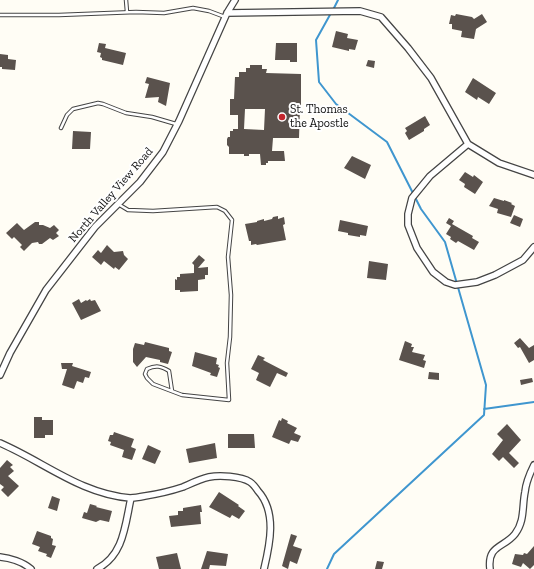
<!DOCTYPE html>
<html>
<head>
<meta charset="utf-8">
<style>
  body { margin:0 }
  canvas { display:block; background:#fffdf5 }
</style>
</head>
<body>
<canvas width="534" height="569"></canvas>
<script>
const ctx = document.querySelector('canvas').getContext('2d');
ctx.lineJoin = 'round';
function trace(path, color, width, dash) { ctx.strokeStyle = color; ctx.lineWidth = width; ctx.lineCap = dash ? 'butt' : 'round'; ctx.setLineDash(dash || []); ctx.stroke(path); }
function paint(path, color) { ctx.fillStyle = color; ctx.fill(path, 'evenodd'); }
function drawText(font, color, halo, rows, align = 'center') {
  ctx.font = font + ' "Zilla Slab",serif'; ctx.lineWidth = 4; ctx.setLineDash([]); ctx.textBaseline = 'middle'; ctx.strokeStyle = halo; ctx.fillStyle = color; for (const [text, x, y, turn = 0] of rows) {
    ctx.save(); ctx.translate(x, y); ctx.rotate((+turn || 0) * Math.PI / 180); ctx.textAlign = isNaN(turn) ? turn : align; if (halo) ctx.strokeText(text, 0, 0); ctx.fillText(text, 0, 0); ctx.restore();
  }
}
const stream = new Path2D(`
  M333,10L338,0
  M484,409L534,402
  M327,569L334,554L484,415L486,385L445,242L421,209L387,142L336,104L319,82L316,40L331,13`);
const building = new Path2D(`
  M456,14L472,17L474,19L482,14L487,22L476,29L474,39L461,37L462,31L452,29V24H449L451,15L455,16Z
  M336,31L348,34L347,38L358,40L355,50L349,49V51L332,47Z
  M99,43L106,44L105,48L126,53L123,65L102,60V58L100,57L101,53L97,52Z
  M276,43H297V62H290V60H275Z
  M0,54L8,55V59L16,60L15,70L2,69V67H0Z
  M368,60L375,61L374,68L366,66Z
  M250,65H262V69H267L266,73L301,74V106H300L299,138H273L272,151H284L285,161H268V163H266V165H261L260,154H249V156H244V154H229V147L227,145V139L228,137H230V131H233V129H238V115H230V99H234L235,77H239V72H246V68H250ZM245,109H265L264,130L244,129Z
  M147,77L170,83L166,106L158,102L159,97L145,98L149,84L145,83Z
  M473,78L496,93L489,104L478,97L477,100L465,92Z
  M425,116L430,125L424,129V131L409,140L405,133L407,131L405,128Z
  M73,131L91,132L90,149H72Z
  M352,156L371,165L365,179L344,168Z
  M465,172L473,177L474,175L483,182L475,194L464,187L465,184L459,180Z
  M494,198L504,201V200L512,203L511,204L515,206L511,217L497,213L498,209L489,206Z
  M514,215L523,219L520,227L510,223Z
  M278,216V219L284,217L285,224L283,225L286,240L257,245L256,244L251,245V241H249L245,224L257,222V221L264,219V221L272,219L273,217Z
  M449,218L454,221L452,224L473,236L472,238L479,242L474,250L458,241L456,243L450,239L451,237L446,234L451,226L446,223Z
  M340,220L368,226L366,236L360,235V237L348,235V233L338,231Z
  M35,222H39V225H43L50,228L54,225L59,230L56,233L59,236L53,240L50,238L42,244H39L38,242L32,243L24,251L20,247L22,245L14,237L12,239L6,233L17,223L24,230Z
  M107,245L114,252L123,251L124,255L128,259L119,270L115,267L114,269L104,261L101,265L92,257L98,250L101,253Z
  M199,255L205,260L198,268L208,267V275H205V279L198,280V291L180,292V290H175V279L177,280V277H180V274L194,273V265L192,263Z
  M369,261L388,264L386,280L367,278Z
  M79,299L81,303L86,300L87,301L90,299L91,301L95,300L101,311L81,320L72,303Z
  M520,338L529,348L534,345V360L529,363L520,347L518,348L514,343Z
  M405,341L412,344L411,347H414L412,352L425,355L423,360L426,361L424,368L399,360Z
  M145,342L169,348V351L172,352L168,364L160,362V360L146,357L137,367L133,362V349L135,343L144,345Z
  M195,352L217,358L216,364L219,365L218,367L220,368L217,377L210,375L211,373L192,366Z
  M258,355L265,358L263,360L288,373L286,377L277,373L270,387L256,380L259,373L251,369Z
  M61,363H73L72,366L91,372L89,378L85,377L83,383L77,381L74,389L62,385L67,369H62Z
  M429,372L439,373V380L428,379Z
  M532,378L533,382L521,385L520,380Z
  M34,417H42V420H53V435H45V438H34Z
  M282,418L288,421L287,423L297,428L294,433L301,436L298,442L291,440L289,444L272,437L279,420L281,421Z
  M507,424L521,440L509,453L519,463L514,468L503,457L499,461L492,454L503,440L497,434Z
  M114,432L134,439L131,447L136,449L132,460L122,457L124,450L110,445L111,442L108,441L110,435H113Z
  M228,434H254L255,448H228Z
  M215,443L217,458L189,463L186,449Z
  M148,445L161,451L155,464L142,459Z
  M7,460L13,465L10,467L14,471L8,476L19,486L8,497L1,490L4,487L0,484V468Z
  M219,492L239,505L238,506L245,511L239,519L232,515L230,518L209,507Z
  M52,496L60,499L57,511L48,508Z
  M90,504L97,506L96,507L112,511L109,522L100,520L96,522L82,518L84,512L87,513Z
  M201,505L202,512H200L201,524L171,527L169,516L178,515V511H183V508Z
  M37,531L51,536V538L53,539L52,545L56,546L51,558L46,556L47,554L38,551L40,547L32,544Z
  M291,534L297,536L293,546L302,549L297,564L290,561L288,569L282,566Z
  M534,546V565L530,569L523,563L521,567L512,564L515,554L523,555L524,553L527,554Z
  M207,551L228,554L226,566L210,565L209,569H201Z
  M177,553L181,569H159L156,557Z
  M377,561L384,562L382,569H375Z`);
const service = new Path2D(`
  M126,0L127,12
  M0,15H59L136,12L164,13L193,8L209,11L225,17
  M61,128L67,115L73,109L98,103L103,104L126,113L152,117L176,124
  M118,204L128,210L153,211L217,207L225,211L232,220L228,257L231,295L230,337L227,363L229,400L182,395L153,384L147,378L145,374L147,369C156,365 161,366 169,371L172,391`);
const minor = new Path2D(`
  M227,13L360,11L381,17L408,48L431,78L468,144L499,163L534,175
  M468,144L430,176L412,198L408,214V225L417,248L433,272L446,282L455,285L477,282L495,275L523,260L534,247
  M0,375L10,353L46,290L95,227L140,182L163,152L179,121L227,13L235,0
  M0,443C44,462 81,494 130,498C135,498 140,497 145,496C158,494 171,491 183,487C192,483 200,479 209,477C219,475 241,476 250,482C253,484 256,488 258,491C277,512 270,544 264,569
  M0,557C10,558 23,562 31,569
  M97,569C124,555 125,525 131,498
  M490,569C487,545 504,548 515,534C525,521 522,506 525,492C526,482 530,473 534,465`);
const markers = [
  [282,117,4,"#c4262e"]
];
const poiNames = [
  ["St. Thomas",290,110],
  ["the Apostle",290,124]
];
const streetNames = [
  ["North Valley View Road",111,195,-49]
];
trace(stream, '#3f96cf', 2);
paint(building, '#5a524d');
trace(service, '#444', 4.5);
trace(minor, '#444', 8);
trace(service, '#fff', 2.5);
trace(minor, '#fff', 5.5);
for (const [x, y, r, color] of markers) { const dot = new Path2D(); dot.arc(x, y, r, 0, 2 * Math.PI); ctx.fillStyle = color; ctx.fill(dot); trace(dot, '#fff', 1.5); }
drawText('12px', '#111', '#fff', poiNames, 'left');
drawText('12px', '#111', '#fff', streetNames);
</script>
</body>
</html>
